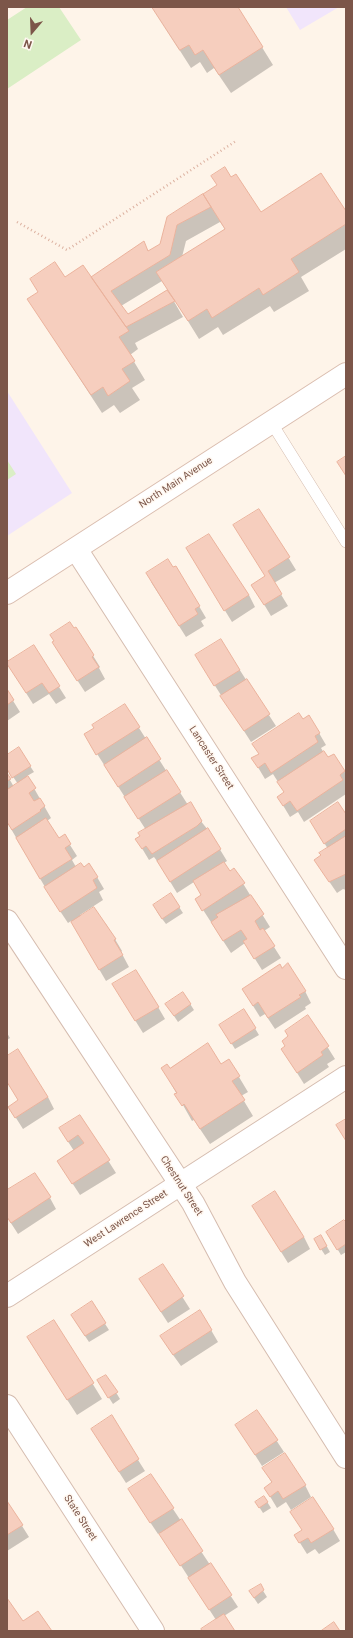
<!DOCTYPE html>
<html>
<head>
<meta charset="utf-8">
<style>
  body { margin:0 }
  #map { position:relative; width:353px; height:1638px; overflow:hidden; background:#fef4e9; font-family:Roboto,sans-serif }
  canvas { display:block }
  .frame { position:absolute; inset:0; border:8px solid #7c5649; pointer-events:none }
  .north { position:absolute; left:12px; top:12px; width:40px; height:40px; -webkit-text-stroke:3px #fff8f1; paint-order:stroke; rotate:199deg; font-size:11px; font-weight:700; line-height:16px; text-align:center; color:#7c5649 }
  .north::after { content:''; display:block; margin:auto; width:14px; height:18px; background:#7c5649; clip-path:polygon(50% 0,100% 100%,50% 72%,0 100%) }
</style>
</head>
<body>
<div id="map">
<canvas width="353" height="1638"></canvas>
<div class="frame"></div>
<div class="north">N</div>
</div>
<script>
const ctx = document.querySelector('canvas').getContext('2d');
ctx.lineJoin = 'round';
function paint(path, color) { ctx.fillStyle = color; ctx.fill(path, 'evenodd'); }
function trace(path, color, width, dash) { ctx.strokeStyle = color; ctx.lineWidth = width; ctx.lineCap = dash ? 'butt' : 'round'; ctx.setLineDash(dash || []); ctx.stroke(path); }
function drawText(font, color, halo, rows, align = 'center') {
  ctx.font = font + ' Roboto,sans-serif'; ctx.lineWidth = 3; ctx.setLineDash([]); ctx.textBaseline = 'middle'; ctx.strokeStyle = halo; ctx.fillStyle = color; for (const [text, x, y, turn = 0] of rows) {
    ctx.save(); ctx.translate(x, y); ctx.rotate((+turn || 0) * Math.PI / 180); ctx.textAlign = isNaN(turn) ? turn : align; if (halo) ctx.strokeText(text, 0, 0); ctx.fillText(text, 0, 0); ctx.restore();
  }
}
const education = new Path2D(`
  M286,7H339L300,30Z
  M7,391L72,493L7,536Z`);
const green = new Path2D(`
  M27,7H59L81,40L7,89V20Z
  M7,460L16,474L7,480Z`);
const shadow = new Path2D(`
  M152,7H237L273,65L231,93L214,68L207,73L200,62L191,68Z
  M231,178L260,214L346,212V249L301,277L309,291L274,312L270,306L223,335L218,327L199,339L173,297L172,298L183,317L135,343L138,349L130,355L145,380L132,388L140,400L120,413L114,405L102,413L28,299L65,279L91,278L143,243L149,252L161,244L168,218L206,198ZM220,222L225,229L182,257L186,241ZM162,281L168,290L127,315L121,306Z
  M259,510L296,570L274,583L288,606L271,616L259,596L266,576Z
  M194,560L249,595L255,607L232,622Z
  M176,567L206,618L201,621L204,626L186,637L151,582Z
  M76,628L100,667L99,668L105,679L85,692L60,654Z
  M221,641L276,726L251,742L203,667Z
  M33,646L66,698L56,704L49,694L33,704L14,674Z
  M7,691L20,712L7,721Z
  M125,706L188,805L208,830L227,861L224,863L230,872L234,869L270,927L264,931L281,958L262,970L245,943L231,953L196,899L202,896L194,882L177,893L160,865L154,857L149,860L137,840L146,830L92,746Z
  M303,720L319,733L326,745L321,748L324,753L328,759L334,755L346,774V794L304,822L298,812L290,817L278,797L285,793L273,774L265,779L253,759Z
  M7,756L30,766L34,772L27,776L51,818L47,821L58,839L65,836L70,845L77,856L72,860L76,867L83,868L97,877L104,889L99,892L103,900L80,915L104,925L106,924L122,951L121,952L129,967L106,981L71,921L68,923L52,899L7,822V775L14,787L18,784L7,768Z
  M346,816V890L343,889L337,893L322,871V856L328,849L318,833Z
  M179,907L183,913L166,924L157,912Z
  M305,991L311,1003L305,1007L306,1009L275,1029L265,1014L260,1017L250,1001Z
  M183,993L194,1010L178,1022L170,1010Z
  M120,996L158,1007L165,1019L143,1033Z
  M244,1010L259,1035L235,1049L224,1031Z
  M308,1016L335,1059L327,1064L329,1067L304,1084L289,1060L286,1046Z
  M7,1033L10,1038L7,1040Z
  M7,1058L48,1097L54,1109L23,1129L9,1107L19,1101L7,1081Z
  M221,1065L239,1077L248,1092L241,1096L253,1116L210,1144L194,1120L192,1121L162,1068L169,1070Z
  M80,1116L116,1173L80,1195L65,1172L74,1151L67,1140Z
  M7,1191L50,1198L56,1209L18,1234L7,1217Z
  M260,1218L304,1237L310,1249L288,1263Z
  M346,1224V1252L341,1255L327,1232Z
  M321,1236L330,1252L325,1255L315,1240Z
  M162,1265L190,1309L168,1323L140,1280Z
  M91,1302L109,1330L89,1342L75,1321Z
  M54,1321L102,1399L77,1415L37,1353Z
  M211,1330L218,1342L181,1366L168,1348Z
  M106,1376L120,1399L113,1404L102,1387Z
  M257,1411L284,1452L262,1466L236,1425Z
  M111,1417L145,1471L126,1483L99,1441Z
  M263,1468L305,1485L311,1497L291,1510L286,1502L277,1508L265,1488L272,1483Z
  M264,1497L271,1508L263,1513L256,1502Z
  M136,1501L173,1509L238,1607L224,1616L234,1631H203L216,1620L160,1533L158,1534Z
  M7,1502L29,1537L7,1551Z
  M333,1529L340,1541L319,1554L315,1549L307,1554L295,1535Z
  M260,1586L267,1597L258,1604L254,1598Z`);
const building = new Path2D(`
  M152,7H238L263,47L219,75L203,50L195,55L189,45L180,50Z
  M225,167L231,177L236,174L261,212L321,173L346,211V224L291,259L299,272L263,295L259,288L212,318L207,309L188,321L156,272L225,229L203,194L217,185L211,176Z
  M203,194L211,207L177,225L170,255L111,291L128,314L167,290L175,301L126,327L91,277L144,241L148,251L160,244L167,217Z
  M55,262L65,277L83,265L129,331L119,337L135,361L122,369L130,381L108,396L103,387L91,395L27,299L38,292L30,279Z
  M346,456V476L337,462Z
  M259,509L290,557L268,571L282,594L264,605L251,585L265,576L233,525Z
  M209,534L249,595L224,611L186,548Z
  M168,559L173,567L176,566L200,606L195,609L198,614L179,626L146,573Z
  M70,622L74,628L76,627L94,655L92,657L99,667L77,681L52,642L54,641L50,635Z
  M221,639L240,670L214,686L195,655Z
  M34,645L60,686L49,693L42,683L26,693L7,664V662Z
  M247,679L270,714L244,731L220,696Z
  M7,689L14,700L7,705Z
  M125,704L140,727L96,755L84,734L94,728L92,725Z
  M299,713L303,719L309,715L320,733L315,736L318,742L271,773L265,763L258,768L251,758L259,754L252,744Z
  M147,737L161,759L118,787L104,765Z
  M19,747L31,766L12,778L7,769V755Z
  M324,751L328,757L334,754L345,771L340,775L343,780L297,811L290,801L283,806L277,797L284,792L277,782Z
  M167,770L181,792L138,819L124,797Z
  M7,773L11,779L7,781Z
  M28,776L36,788L29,793L34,801L40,798L45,806L40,810L41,811L12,830L7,822V790Z
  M191,802L202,821L197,826L152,854L146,846L142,849L135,839L140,836L138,833Z
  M338,802L346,814V829L324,844L310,821Z
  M46,818L59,838L65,834L71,844L65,848L72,859L40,879L16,838Z
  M208,828L221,849L170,882L157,861Z
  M346,836V874L329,882L314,860L321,855L319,853Z
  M224,862L230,871L234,868L245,883L202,911L195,899L201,895L193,881Z
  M81,863L84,867L89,863L98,877L93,880L97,888L60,912L44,887Z
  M171,893L180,907L162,919L153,905Z
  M251,895L264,914L255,921L260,930L263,928L275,946L254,959L243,941L247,939L241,930L223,941L211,922L218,917L216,915Z
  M94,907L116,939L114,940L123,955L99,970L71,922Z
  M288,963L306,991L299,995L301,997L268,1018L258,1002L253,1006L242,989L280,964L282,968Z
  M136,970L159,1007L135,1021L112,984Z
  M183,992L191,1004L174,1016L165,1004Z
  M244,1009L256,1028L231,1044L219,1025Z
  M308,1015L329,1046L321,1052L323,1055L297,1073L281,1049L285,1046L282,1041L288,1036L285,1031Z
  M208,1043L221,1064L229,1059L240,1076L232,1081L245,1100L200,1129L184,1104L182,1106L174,1094L177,1093L161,1068L167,1064L170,1068Z
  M18,1049L48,1097L15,1118L8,1107L18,1100L7,1082V1056Z
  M80,1115L110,1160L72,1184L57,1161L84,1143L78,1135L68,1142L59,1128Z
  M346,1119V1141L336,1125Z
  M35,1173L51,1197L11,1223L7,1217V1190Z
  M275,1191L304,1237L281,1252L252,1206Z
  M344,1220L346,1222V1244L337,1250L326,1232Z
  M321,1235L327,1246L320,1250L314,1239Z
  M163,1264L184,1296L161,1312L139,1279Z
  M92,1301L106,1323L85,1336L71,1315Z
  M200,1310L212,1330L173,1355L160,1336Z
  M54,1320L94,1383L67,1400L27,1337Z
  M106,1375L118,1392L108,1398L97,1380Z
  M257,1410L278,1440L255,1455L235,1425Z
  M112,1415L139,1459L119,1472L91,1429Z
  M285,1453L306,1485L283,1499L278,1491L270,1497L264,1488L272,1482L262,1468Z
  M151,1474L174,1508L150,1523L128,1489Z
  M264,1496L268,1502L259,1508L255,1502Z
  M313,1497L334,1529L311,1543L308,1538L299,1543L294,1535L302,1530L290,1512Z
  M7,1501L23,1525L7,1535Z
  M182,1519L203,1551L180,1566L159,1534Z
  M211,1563L232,1595L209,1610L188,1578Z
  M261,1584L264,1590L254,1598L249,1591Z
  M7,1598L23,1621L38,1611L52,1631H7Z
  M224,1614L235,1631H202L201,1629Z
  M334,1622L340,1631H321Z`);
const path = new Path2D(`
  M17,222L67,250L236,141`);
const lane = new Path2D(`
  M271,422L346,542`);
const street = new Path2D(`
  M76,549L346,968
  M7,921L193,1203L235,1282L346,1457
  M7,1296L346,1077
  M7,1406L153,1631`);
const secondary = new Path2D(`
  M7,593L346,374`);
const streetNames = [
  ["North Main Avenue",176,483,-33],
  ["Lancaster Street",211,758,57],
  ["Chestnut Street",181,1186,57],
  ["West Lawrence Street",126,1219,-33],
  ["State Street",80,1518,57]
];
paint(education, '#f1e5fb');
paint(green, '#daeec5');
paint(shadow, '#0003');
paint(building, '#f6cebe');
trace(building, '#ebb29c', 1);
trace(lane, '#d5bcaf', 12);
trace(street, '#d5bcaf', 24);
trace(secondary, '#dabdaf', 24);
trace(path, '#dcb1a0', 2.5, [1, 3]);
trace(lane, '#fff', 11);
trace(street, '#fff', 22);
trace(secondary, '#fff', 22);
drawText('10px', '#7c5649', '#fff8f1', streetNames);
</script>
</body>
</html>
